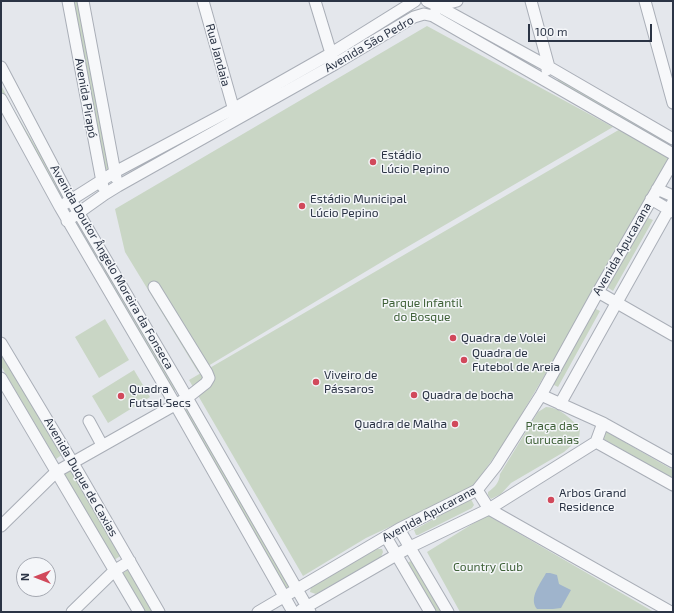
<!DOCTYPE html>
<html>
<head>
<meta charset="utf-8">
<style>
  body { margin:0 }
  #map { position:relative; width:674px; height:613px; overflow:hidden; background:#e4e7ec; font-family:"Exo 2",sans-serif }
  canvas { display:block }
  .frame { position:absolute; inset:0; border:2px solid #2b3445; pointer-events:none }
  .north { position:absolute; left:16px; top:557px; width:40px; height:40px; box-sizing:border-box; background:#f4f6f9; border:1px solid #a4a8b1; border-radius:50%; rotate:270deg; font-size:11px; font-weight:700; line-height:16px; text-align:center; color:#2b3445 }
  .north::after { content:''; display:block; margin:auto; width:14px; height:18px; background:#d1495b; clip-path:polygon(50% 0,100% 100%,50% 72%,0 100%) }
  .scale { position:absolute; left:528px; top:24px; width:124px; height:18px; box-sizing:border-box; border:2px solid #2b3445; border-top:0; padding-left:5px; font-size:12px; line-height:14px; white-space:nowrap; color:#2b3445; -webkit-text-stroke:3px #f4f6f9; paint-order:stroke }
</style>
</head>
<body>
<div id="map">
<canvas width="674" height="613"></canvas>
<div class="frame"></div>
<div class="north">N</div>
<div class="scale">100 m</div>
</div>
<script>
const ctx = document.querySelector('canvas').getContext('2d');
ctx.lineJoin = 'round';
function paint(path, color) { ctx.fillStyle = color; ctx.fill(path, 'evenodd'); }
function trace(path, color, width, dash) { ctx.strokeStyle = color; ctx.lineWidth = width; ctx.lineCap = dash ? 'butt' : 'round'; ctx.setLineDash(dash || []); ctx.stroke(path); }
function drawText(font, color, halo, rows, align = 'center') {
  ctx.font = font + ' "Exo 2",sans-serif'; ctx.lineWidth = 3; ctx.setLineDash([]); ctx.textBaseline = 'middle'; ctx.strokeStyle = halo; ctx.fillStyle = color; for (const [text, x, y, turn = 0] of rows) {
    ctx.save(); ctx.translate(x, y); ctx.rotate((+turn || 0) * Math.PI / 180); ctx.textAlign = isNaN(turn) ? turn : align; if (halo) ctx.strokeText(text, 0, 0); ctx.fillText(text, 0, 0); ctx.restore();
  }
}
const green = new Path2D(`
  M71,1H77L110,167L108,170L104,168Z
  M413,10L416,14L345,55L343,51Z
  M453,19L536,67L533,72L450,24Z
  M427,26L613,127L390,257L198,372L125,252L115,209Z
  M558,79L667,141L665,144L557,81Z
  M1,85L11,105L66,198L62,200L9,106L1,90Z
  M622,128L673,157L507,439L472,488L366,538L303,576L189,380Z
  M646,217L653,220L613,291L607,287Z
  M79,221L177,388L174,391L74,224Z
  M594,308L600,311L558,387L552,384Z
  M105,319L129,360L99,378L75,337Z
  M1,350L63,454L56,459L1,366Z
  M134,370L150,397L108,423L92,396Z
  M189,407L291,587L286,590L184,410Z
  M546,407C559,407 572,419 580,429L579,439L564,452L511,483L501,494L491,499L488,495V492C495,487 499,483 500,474L538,412Z
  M605,431L673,470V479L602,438Z
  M71,468L122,555L114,560L63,473Z
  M471,499L474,505L472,508L418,535H416L414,530L468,500Z
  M487,515L654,612H460L427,552Z
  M377,549H382L383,552L381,557L316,594L310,592L311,587Z
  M413,560L442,612H436L407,563Z
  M128,570L153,612H144L121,574Z`);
const water = new Path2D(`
  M546,573H550L557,575L559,584L571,590L561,608L553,609H537C528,598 541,583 546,573Z`);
const minor = new Path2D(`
  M68,1L103,187
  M83,1L116,178
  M203,1L235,114
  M315,1L333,60
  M427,1L438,6L549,67L673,139
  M531,1L549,67L547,70
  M645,1L673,103
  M436,10L438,6L457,1
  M1,67L71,200L178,382L310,612
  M1,99L60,207L175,404L293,612
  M657,189L673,196
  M651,199L673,212
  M66,203L115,172L233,109L330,54L415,1
  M67,221L105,194L118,186L335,64L414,17L424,14L433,16L673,154
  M598,292L673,335
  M1,343L73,463L159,612
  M1,378L139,612
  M541,395L603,423L673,462
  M560,404L673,202
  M89,421L102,445
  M596,442L673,485
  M477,490L489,509L671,612
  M1,526L56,472L187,398L206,383L209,378L207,373L154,287
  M399,529L448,612
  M386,537L430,612
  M301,610L410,547L489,509L596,442L603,423
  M72,612L114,571L130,561
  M258,612L399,529L477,490L496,466L541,395L598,292L673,162`);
const markers = [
  [373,162,4,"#d1495b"],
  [302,206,4,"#d1495b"],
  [453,338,4,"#d1495b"],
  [464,360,4,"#d1495b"],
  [316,382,4,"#d1495b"],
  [414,395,4,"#d1495b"],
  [121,396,4,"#d1495b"],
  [455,424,4,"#d1495b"],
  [551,500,4,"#d1495b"]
];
const streetNames = [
  ["Avenida São Pedro",369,44,-30],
  ["Rua Jandaia",218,55,75],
  ["Avenida Pirapó",86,98,80],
  ["Avenida Apucarana",622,249,-60],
  ["Avenida Doutor Ângelo Moreira da Fonseca",112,267,60],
  ["Avenida Duque de Caxias",81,477,60],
  ["Avenida Apucarana",429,514,-28]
];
const poiNames = [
  ["Estádio",381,155],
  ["Lúcio Pepino",381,169],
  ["Estádio Municipal",310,199],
  ["Lúcio Pepino",310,213],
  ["Quadra de Volei",461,338],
  ["Quadra de",472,353],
  ["Futebol de Areia",472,367],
  ["Viveiro de",324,375],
  ["Pássaros",324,389],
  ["Quadra",129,389],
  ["Futsal Secs",129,403],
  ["Quadra de bocha",422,395],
  ["Quadra de Malha",447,424,"right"],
  ["Arbos Grand",559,493],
  ["Residence",559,507]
];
const parkNames = [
  ["Parque Infantil",422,303],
  ["do Bosque",422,317],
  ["Praça das",552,426],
  ["Gurucaias",552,440],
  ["Country Club",488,567]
];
paint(green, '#c9d6c5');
paint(water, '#9fb4cc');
trace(minor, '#a9aeb7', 13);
trace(minor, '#f7f8fa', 11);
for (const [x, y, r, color] of markers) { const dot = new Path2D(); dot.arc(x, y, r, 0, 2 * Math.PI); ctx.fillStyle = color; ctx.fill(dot); trace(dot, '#f4f6f9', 1.5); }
drawText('12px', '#2b3445', '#f4f6f9', streetNames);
drawText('12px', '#2b3445', '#f4f6f9', poiNames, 'left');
drawText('12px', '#3f6138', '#f4f6f9', parkNames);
</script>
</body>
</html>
